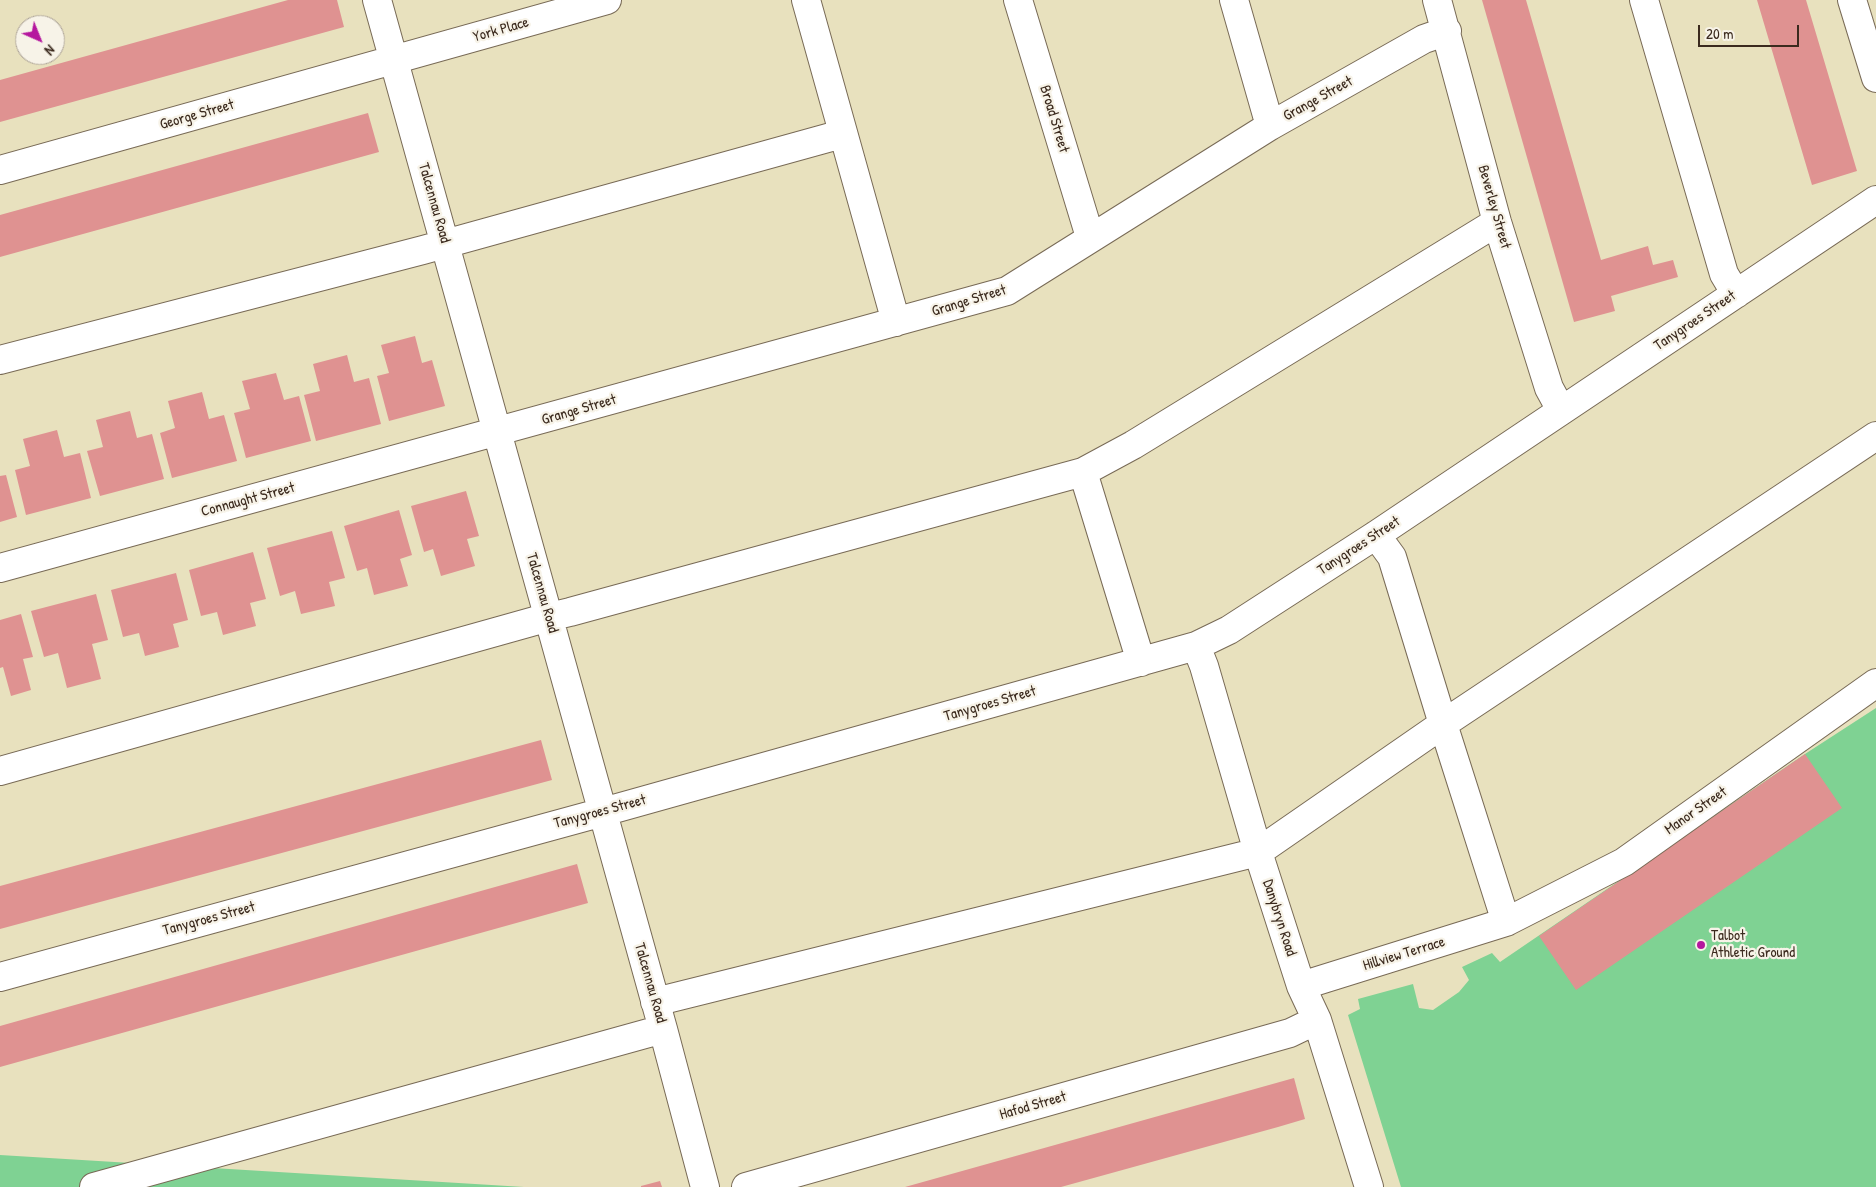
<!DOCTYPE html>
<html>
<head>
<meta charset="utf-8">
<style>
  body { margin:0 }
  #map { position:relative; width:1876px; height:1187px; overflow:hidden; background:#e8e1be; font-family:"Patrick Hand",sans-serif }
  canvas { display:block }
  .north { position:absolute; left:15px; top:15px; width:50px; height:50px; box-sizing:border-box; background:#f7f3e8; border:1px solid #aca397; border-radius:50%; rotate:136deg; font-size:14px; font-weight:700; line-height:20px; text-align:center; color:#3b2a1e }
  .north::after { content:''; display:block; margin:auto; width:18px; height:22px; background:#b5179e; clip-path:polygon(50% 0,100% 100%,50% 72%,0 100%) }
  .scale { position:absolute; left:1698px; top:25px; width:101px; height:22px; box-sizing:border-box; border:2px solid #3b2a1e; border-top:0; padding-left:6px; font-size:15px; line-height:18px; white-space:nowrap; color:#3b2a1e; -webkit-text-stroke:4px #f7f3e8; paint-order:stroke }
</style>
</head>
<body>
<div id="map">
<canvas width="1876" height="1187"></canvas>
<div class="north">N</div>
<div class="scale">20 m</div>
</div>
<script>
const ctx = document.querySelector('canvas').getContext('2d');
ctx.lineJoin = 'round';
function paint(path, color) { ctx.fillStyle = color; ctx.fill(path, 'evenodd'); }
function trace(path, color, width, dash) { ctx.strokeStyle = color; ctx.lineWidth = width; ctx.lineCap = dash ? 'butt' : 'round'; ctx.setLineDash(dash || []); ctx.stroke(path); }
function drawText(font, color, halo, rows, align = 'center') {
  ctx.font = font + ' "Patrick Hand",sans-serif'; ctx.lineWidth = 4.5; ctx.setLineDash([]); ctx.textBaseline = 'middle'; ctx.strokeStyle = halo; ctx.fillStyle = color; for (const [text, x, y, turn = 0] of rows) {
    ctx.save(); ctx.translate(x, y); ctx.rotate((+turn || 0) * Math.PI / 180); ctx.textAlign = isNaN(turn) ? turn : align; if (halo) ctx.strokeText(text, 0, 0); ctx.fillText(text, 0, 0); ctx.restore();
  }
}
const green = new Path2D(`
  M1876,708V1187H1401L1348,1015L1360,1009L1358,999L1413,984L1419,1008L1433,1010L1459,992L1469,980L1462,967L1492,953L1500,962L1805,754Z
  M0,1155L524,1187H0Z`);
const building = new Path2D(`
  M288,0H337L344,27L0,122V80Z
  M1482,0H1526L1601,260L1648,246L1653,265L1673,260L1678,277L1611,296L1615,311L1574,322Z
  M1757,0H1806L1857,171L1812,185Z
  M368,113L379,152L0,257V215Z
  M415,336L422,363L432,360L445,406L389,421L377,376L389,373L381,345Z
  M347,355L354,382L369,378L381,424L316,441L304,395L320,391L313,364Z
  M276,373L284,400L299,396L311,441L246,458L234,413L250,409L242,381Z
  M202,392L209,419L224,415L237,461L172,478L160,433L175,428L168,401Z
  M130,411L137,438L152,434L164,479L100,496L87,451L103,447L96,420Z
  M57,430L64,457L80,453L91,498L26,515L15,470L30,466L23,439Z
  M6,475L17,517L0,522V476Z
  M466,491L479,536L467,539L475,566L441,576L433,549L424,552L411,506Z
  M399,510L412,555L400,559L408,586L374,595L367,568L357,571L344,526Z
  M332,531L345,578L329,582L335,606L301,614L295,591L280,596L267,548Z
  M253,552L266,599L250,603L256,626L223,635L217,612L201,616L189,570Z
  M176,573L188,620L173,624L179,647L145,656L139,633L123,637L111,590Z
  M96,594L108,640L92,644L101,679L67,688L58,653L44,657L31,611Z
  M21,614L33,657L23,659L31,690L11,696L3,667L0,668V620Z
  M541,740L552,780L0,929V886Z
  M1805,754L1842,808L1576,990L1539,936Z
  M577,864L588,903L0,1067V1026Z
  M1294,1078L1305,1119L1278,1127L1061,1187H905Z
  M660,1181L662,1187H641V1186Z`);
const minor = new Path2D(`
  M377,0L663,1029L705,1187
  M806,0L896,322
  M1018,0L1090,237
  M1234,0L1270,126
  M1437,0L1497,222L1549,388L1561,410
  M1644,0L1724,274L1736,294
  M1852,0L1876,78
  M0,170L607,0
  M0,360L423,250L842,134
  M1083,472L1141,662
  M1376,535L1392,557L1443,724L1506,922
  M0,568L1007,291L1270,126L1424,39L1447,31
  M1196,646L1204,666L1258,852L1301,986L1317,1020L1369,1187
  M0,771L549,617L570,612L1083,472L1133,445L1497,222
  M0,977L603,812L1196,646L1229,630L1376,535L1876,200
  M1301,986L1506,922L1624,862L1876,683
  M655,1002L1258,852L1443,724L1876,436
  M94,1187L663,1029
  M746,1187L1290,1033L1317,1020`);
const markers = [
  [1701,945,5,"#b5179e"]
];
const streetNames = [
  ["York Place",501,30,-16],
  ["Grange Street",1318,99,-29],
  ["George Street",197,115,-16],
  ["Broad Street",1054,119,73],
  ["Talcennau Road",434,203,74],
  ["Beverley Street",1494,207,74],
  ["Grange Street",969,301,-17],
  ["Tanygroes Street",1695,321,-34],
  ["Grange Street",579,410,-16],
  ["Connaught Street",248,500,-15],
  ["Tanygroes Street",1359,546,-33],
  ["Talcennau Road",542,593,74],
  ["Tanygroes Street",990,704,-16],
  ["Manor Street",1696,811,-35],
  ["Tanygroes Street",600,812,-15],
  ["Danybryn Road",1279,918,72],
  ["Tanygroes Street",209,919,-15],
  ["Hillview Terrace",1404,954,-17],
  ["Talcennau Road",650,983,74],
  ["Hafod Street",1033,1106,-16]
];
const poiNames = [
  ["Talbot",1711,936],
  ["Athletic Ground",1711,953]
];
paint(green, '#7fd293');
paint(building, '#df9291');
trace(minor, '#786a56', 30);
trace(minor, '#fff', 28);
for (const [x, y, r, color] of markers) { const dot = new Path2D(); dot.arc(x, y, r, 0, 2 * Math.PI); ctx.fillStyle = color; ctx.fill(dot); trace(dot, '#f7f3e8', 2); }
drawText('15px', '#3b2a1e', '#f7f3e8', streetNames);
drawText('15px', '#3b2a1e', '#f7f3e8', poiNames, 'left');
</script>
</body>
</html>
